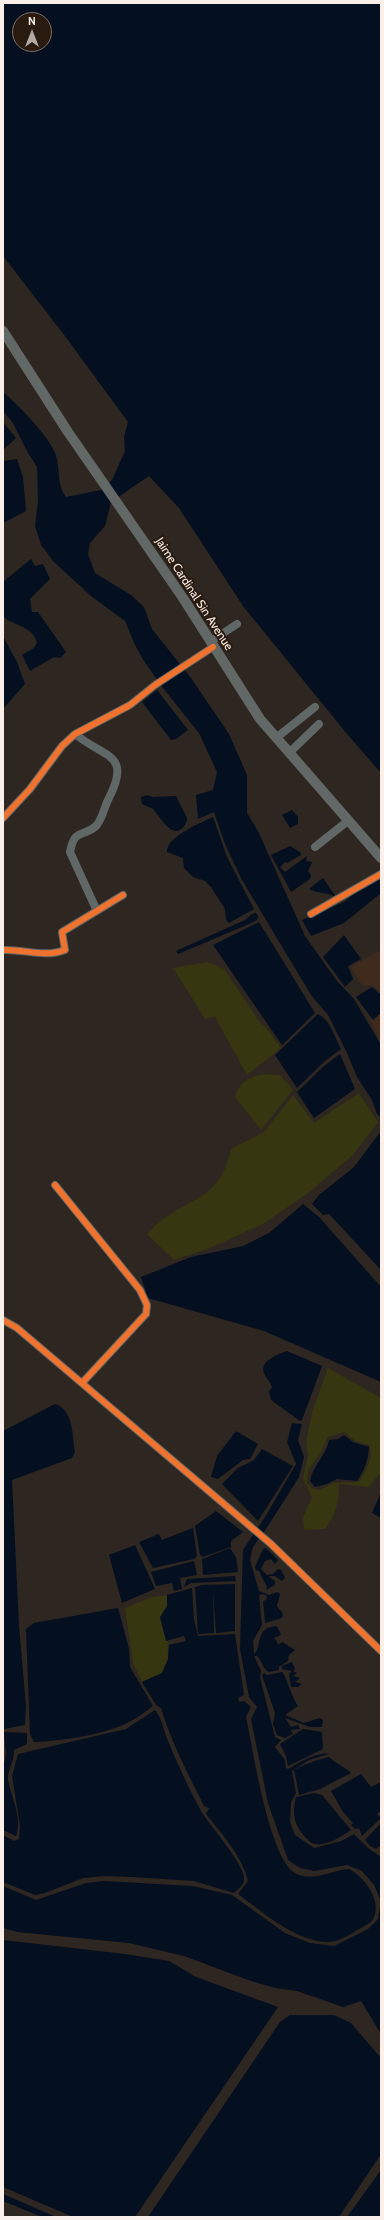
<!DOCTYPE html>
<html>
<head>
<meta charset="utf-8">
<style>
  body { margin:0 }
  #map { position:relative; width:384px; height:2220px; overflow:hidden; background:#2e2620; font-family:Cabin,sans-serif }
  canvas { display:block }
  .frame { position:absolute; inset:0; border:4px solid #fbf0e9; pointer-events:none }
  .north { position:absolute; left:12px; top:12px; width:40px; height:40px; box-sizing:border-box; background:#2a1b10; border:1px solid #7e7067; border-radius:50%; rotate:0deg; font-size:11px; font-weight:700; line-height:16px; text-align:center; color:#fbf0e9 }
  .north::after { content:''; display:block; margin:auto; width:14px; height:18px; background:#b3a9a3; clip-path:polygon(50% 0,100% 100%,50% 72%,0 100%) }
</style>
</head>
<body>
<div id="map">
<canvas width="384" height="2220"></canvas>
<div class="frame"></div>
<div class="north">N</div>
</div>
<script>
const ctx = document.querySelector('canvas').getContext('2d');
ctx.lineJoin = 'round';
function paint(path, color) { ctx.fillStyle = color; ctx.fill(path, 'evenodd'); }
function trace(path, color, width, dash) { ctx.strokeStyle = color; ctx.lineWidth = width; ctx.lineCap = dash ? 'butt' : 'round'; ctx.setLineDash(dash || []); ctx.stroke(path); }
function drawText(font, color, halo, rows, align = 'center') {
  ctx.font = font + ' Cabin,sans-serif'; ctx.lineWidth = 4; ctx.setLineDash([]); ctx.textBaseline = 'middle'; ctx.strokeStyle = halo; ctx.fillStyle = color; for (const [text, x, y, turn = 0] of rows) {
    ctx.save(); ctx.translate(x, y); ctx.rotate((+turn || 0) * Math.PI / 180); ctx.textAlign = isNaN(turn) ? turn : align; if (halo) ctx.strokeText(text, 0, 0); ctx.fillText(text, 0, 0); ctx.restore();
  }
}
const built = new Path2D(`
  M381,950V994L374,986L362,985L350,967Z
  M381,1007V1043L370,1019Z`);
const green = new Path2D(`
  M207,962L224,969L261,1024L265,1026L281,1048L247,1075L215,1017L205,1019L173,968Z
  M263,1074L280,1075L293,1090L261,1130L235,1097C241,1080 246,1079 263,1074Z
  M359,1093L378,1122L353,1155L308,1193L263,1224L210,1248L174,1260L147,1234C152,1229 157,1223 163,1219C196,1196 221,1196 231,1149L264,1132L293,1095L314,1123Z
  M328,1368L381,1398V1472L369,1487L339,1484C339,1503 336,1514 325,1529L304,1530L303,1517L312,1497L303,1479L308,1455L306,1442L312,1412ZM344,1432L355,1441L369,1445C375,1457 365,1472 359,1482L333,1483L320,1490L313,1489L307,1483L308,1470L321,1453L328,1437Z
  M167,1595L168,1659L162,1673L142,1682L133,1663L125,1608L152,1597Z`);
const water = new Path2D(`
  M3,3H381V773L347,734L243,606L179,508L149,476L111,502L105,526L90,543L88,554L95,573L131,595L144,607L152,629L191,678L229,734L247,775V813L258,831L305,936L337,981L354,999L381,1045V1117L377,1114L372,1100L357,1077L347,1053L328,1015L311,995L242,880L225,844L214,812L198,819L196,795L213,790L217,772L199,733L163,688L144,661L135,645L125,621L91,596L54,562L41,545L35,526L38,501L37,467L27,451L13,423L3,411V392C18,405 53,439 57,459C60,473 57,485 66,497L101,490L112,480L125,451L124,437L128,422L65,336L3,256ZM20,20H44V44H20Z
  M3,422L16,438L3,450Z
  M17,459L23,477L26,511L3,523V461Z
  M31,559L35,566L43,564L50,579L30,599L32,612H38L66,652L60,658L54,657L30,671L22,655L34,648L37,643C33,625 12,626 3,616V582Z
  M3,636L17,662L25,684L3,709Z
  M157,690L188,730L176,739L171,740L142,702Z
  M147,795L153,797L176,796L187,818C187,822 185,827 181,829C171,838 159,815 153,809C150,807 145,806 142,804L141,797Z
  M292,810L298,817V824L290,828L282,815Z
  M213,817L227,857L254,909L229,923L226,920L225,909L211,887L205,881L193,877L184,868L183,858L167,852C166,837 200,823 213,817Z
  M290,846L300,852L301,855L287,863L285,862L280,867L285,872L307,856L306,861L312,862L308,871L311,875L310,879L291,892L271,855Z
  M381,877V893L344,923L311,936L302,920L344,902L358,890Z
  M323,878L336,897C327,892 318,894 309,889Z
  M256,913L258,916L257,920L249,924L178,954L176,951L245,920L252,914Z
  M259,922L315,1013L282,1045L213,945Z
  M344,935L361,959L348,966L353,979L345,987L323,957Z
  M372,987L381,995V1013L373,1020L356,997Z
  M318,1014C331,1021 334,1036 341,1049L325,1061L297,1088L275,1055Z
  M340,1054L355,1089L314,1118L297,1092L324,1066Z
  M381,1131V1270L329,1214L323,1215L312,1204L319,1195L354,1167Z
  M303,1204L319,1217L381,1287V1382L264,1331L148,1298L141,1277L191,1257L243,1246L269,1233Z
  M287,1351L322,1366L302,1420L300,1421L271,1400L269,1392L272,1387C270,1381 266,1378 264,1373C259,1361 279,1354 287,1351Z
  M55,1404C74,1410 72,1436 75,1452L72,1458L12,1480L19,1626L26,1706L25,1725L4,1729L3,1431Z
  M292,1423L302,1424L298,1440L304,1457L299,1477L268,1526L253,1547L250,1560L259,1591L269,1595L277,1592L280,1594L277,1606L283,1614L282,1618L265,1623L263,1601L266,1600L267,1596L263,1594L259,1595L262,1625L253,1641L254,1654C263,1646 254,1627 277,1626L281,1635L274,1638L277,1641L278,1645L282,1642L295,1650L289,1655L288,1661L279,1667V1670L269,1672C262,1669 263,1661 257,1656H254L261,1671L260,1677L275,1737L281,1740L275,1747L285,1760L286,1768L288,1769C299,1763 317,1751 329,1754L309,1760L292,1771L296,1793L291,1802L290,1822L295,1835L314,1848L341,1841L354,1834L368,1848L381,1857V2034L361,2001L343,2007L297,1991L275,1988L251,1981L184,1956L129,1943L17,1932L3,1928V1886L36,1900L86,1883L104,1881L193,1886L232,1895L285,1933L310,1943L334,1946L368,1929L378,1919L381,1901L374,1885L362,1871L347,1865L314,1871L300,1868L288,1860L268,1803L251,1719L257,1707L249,1697L240,1649L243,1550L265,1517L296,1464L287,1442Z
  M236,1431L258,1444L250,1459L243,1460L218,1479L211,1477L217,1456Z
  M344,1435L353,1442L369,1447C368,1460 365,1470 357,1481L337,1479L327,1484L315,1487L310,1481C313,1465 326,1456 329,1440L338,1439Z
  M262,1449L293,1466L258,1521L222,1484L238,1468L254,1460Z
  M381,1492V1518L372,1513Z
  M216,1511L243,1532L231,1541V1547L203,1557L200,1555L195,1526Z
  M193,1528L197,1556L194,1559L153,1568L139,1542L159,1534L162,1540Z
  M135,1545L155,1589L122,1603L109,1555Z
  M230,1548L236,1557L238,1572L203,1575L202,1559Z
  M266,1548L278,1560L275,1564L271,1559L265,1561L261,1569L267,1575L273,1574L278,1569L281,1570L285,1578L282,1581L275,1576H270L269,1577L275,1581V1585L266,1590L267,1587L259,1571L256,1570L255,1567L263,1549Z
  M194,1561L197,1575L180,1578L182,1589L174,1591L172,1583L156,1586L151,1572Z
  M235,1576L236,1581L191,1583L184,1587L187,1579Z
  M235,1584V1631L216,1633L213,1590L214,1633L198,1634L195,1587L202,1585Z
  M192,1588L194,1619L198,1636L235,1634L244,1695L238,1698L239,1702L244,1701L251,1707L246,1717C253,1749 269,1858 295,1873C312,1883 332,1870 349,1869C365,1877 384,1903 372,1921C367,1925 359,1929 354,1932C346,1937 335,1943 325,1942C292,1939 264,1913 238,1894L248,1881C242,1856 222,1834 206,1814L209,1808L204,1806C188,1774 171,1742 161,1708L156,1705L142,1682L162,1673L168,1659L169,1645L186,1641L184,1636L166,1641L160,1617L167,1606V1595Z
  M118,1608L129,1649L130,1667L153,1706C145,1712 136,1719 127,1723C103,1735 61,1741 34,1742L30,1734L26,1629L34,1623Z
  M292,1662L295,1669L293,1671L297,1673L293,1676L300,1678L295,1682L302,1684L298,1687H291L289,1674L292,1671L282,1669V1666Z
  M282,1672C286,1675 292,1698 298,1706L285,1715L304,1723L320,1718L323,1720L322,1727H310L285,1718L291,1727L298,1725L300,1729L291,1730L293,1734L285,1738L277,1735L273,1724L275,1713L262,1675L264,1673L267,1675Z
  M155,1710C162,1718 164,1732 168,1741C178,1765 189,1789 201,1811C210,1826 244,1864 244,1878C245,1885 238,1889 234,1893L194,1881L133,1877L106,1876L83,1878L45,1893L35,1895L3,1882V1835L14,1841L19,1839L20,1826L12,1776L18,1754L126,1729Z
  M303,1729L322,1732L323,1749L288,1766L286,1756L280,1744Z
  M4,1732L27,1733V1744L14,1750C15,1760 7,1770 8,1780C11,1796 23,1820 16,1836L3,1830V1768L6,1754Z
  M329,1757C336,1764 344,1766 351,1773L320,1789L299,1795L294,1770C306,1764 316,1760 329,1757Z
  M361,1774L371,1787L381,1782V1810L377,1814L381,1818L362,1836L359,1828L355,1829L351,1825L353,1823L343,1812L331,1791Z
  M314,1793L322,1795L351,1830C342,1836 327,1846 316,1844C312,1844 309,1841 306,1838C294,1825 292,1814 296,1797Z
  M381,1823V1845L376,1849L370,1846L365,1840Z
  M3,1940L125,1954L169,1961L196,1977L278,2007L135,2217H73L3,2187Z
  M290,2015H334L351,2023L381,2058V2154L339,2217H148L280,2022Z
  M381,2170V2217H347Z
  M3,2194L56,2217H42L3,2201Z`);
const minor = new Path2D(`
  M210,642L237,624
  M75,734C104,758 132,753 109,798C104,807 103,818 96,826C83,838 75,827 70,852L97,911
  M276,738L315,707
  M289,753L319,724
  M3,818L30,789L62,746L75,734L130,705L155,685L213,647
  M315,847L349,820
  M311,914L381,874
  M3,950C24,949 44,958 65,950L62,932L123,895
  M55,1185L140,1290L147,1305L146,1314L82,1383
  M3,1320L17,1328L271,1544L381,1651`);
const major = new Path2D(`
  M3,331L68,432L183,598L260,719L381,858`);
const cycleway = new Path2D(`
  M3,818L30,789L62,746L75,734L130,705L155,685L213,647
  M311,914L381,874
  M3,950C24,949 44,958 65,950L62,932L123,895
  M55,1185L140,1290L147,1305L146,1314L82,1383
  M3,1320L17,1328L271,1544L381,1651`);
const streetNames = [
  ["Jaime Cardinal Sin Avenue",194,594,57]
];
paint(built, '#3e2b1d');
paint(green, '#363610');
paint(water, '#040f20');
trace(minor, '#606867', 8);
trace(major, '#616865', 10);
trace(cycleway, '#ef722f', 6);
drawText('12px', '#fbf0e9', '#2a1b10', streetNames);
</script>
</body>
</html>
